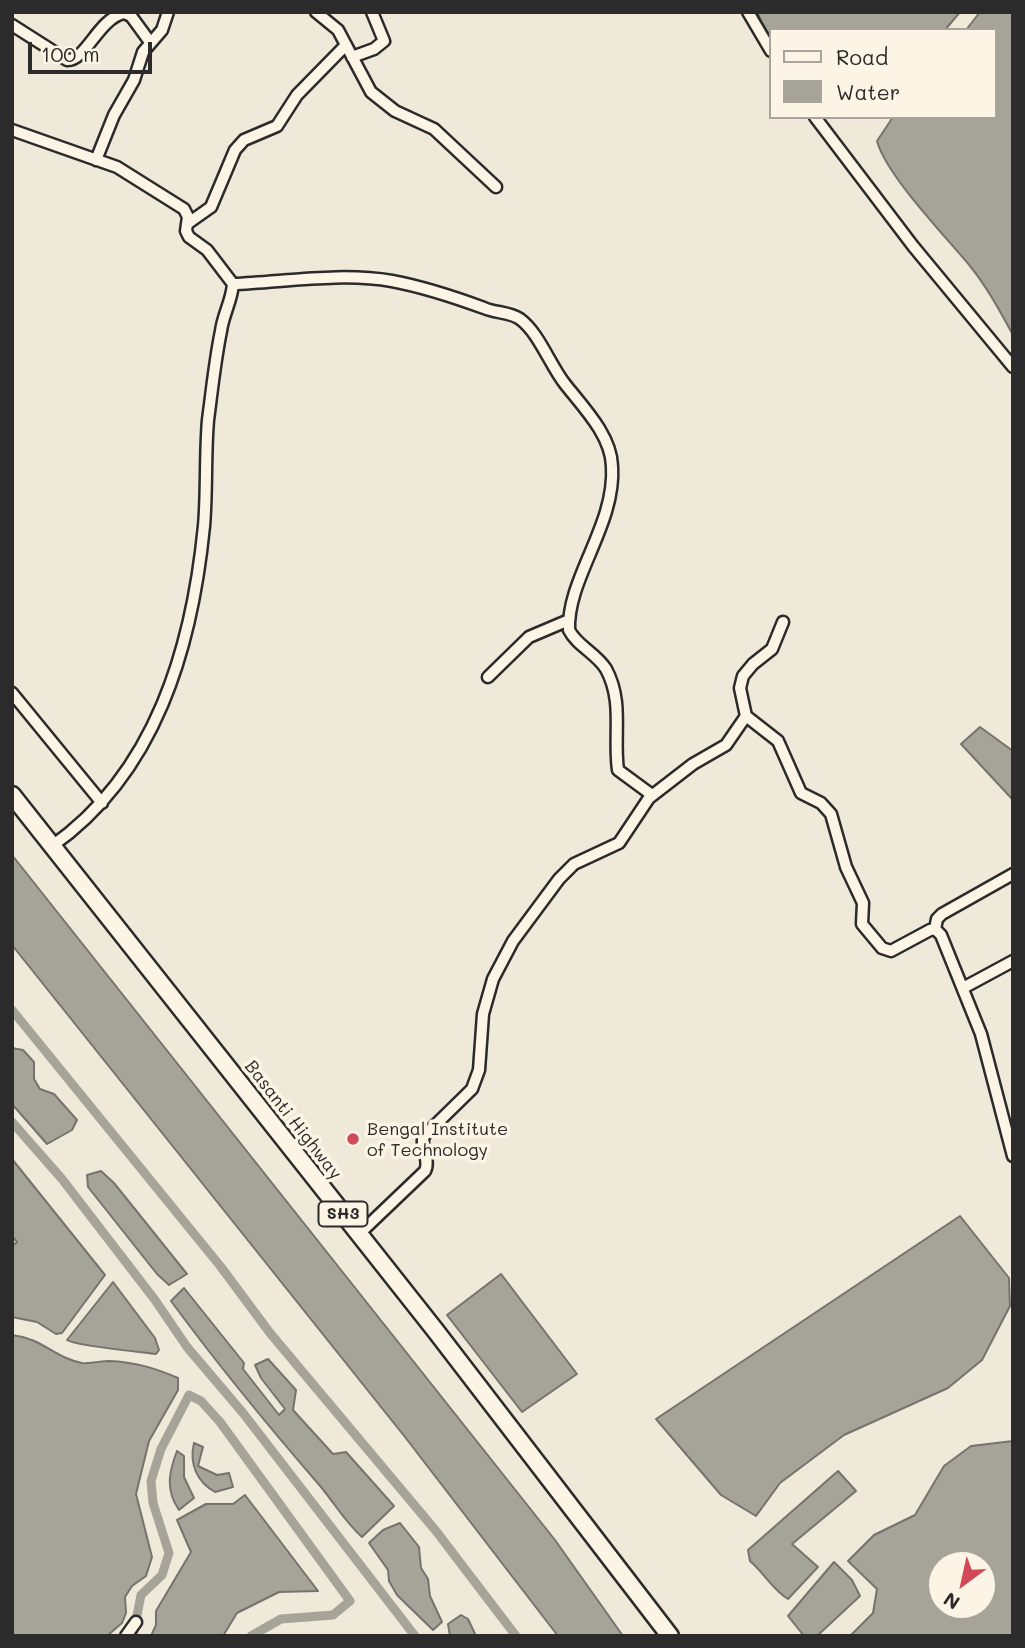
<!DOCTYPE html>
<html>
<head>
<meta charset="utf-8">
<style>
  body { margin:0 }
  #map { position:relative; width:1025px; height:1648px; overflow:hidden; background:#efe9da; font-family:Mali,sans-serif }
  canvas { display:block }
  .frame { position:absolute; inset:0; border:14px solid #2b2b2b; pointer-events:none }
  .legend { position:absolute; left:769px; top:28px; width:228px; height:91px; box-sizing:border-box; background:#fcf5e5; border:2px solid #a8a49b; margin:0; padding:9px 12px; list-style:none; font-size:21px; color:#2b2b2b }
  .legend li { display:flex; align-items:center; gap:14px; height:35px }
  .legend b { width:35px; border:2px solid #a8a49b }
  .north { position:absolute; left:927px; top:1550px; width:70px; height:70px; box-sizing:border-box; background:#fcf5e5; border:2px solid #a8a49b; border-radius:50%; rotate:213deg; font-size:19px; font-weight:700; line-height:28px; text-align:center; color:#2b2b2b }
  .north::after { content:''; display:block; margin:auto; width:24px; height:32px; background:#d1495b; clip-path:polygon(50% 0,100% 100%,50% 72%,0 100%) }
  .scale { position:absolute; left:28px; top:42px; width:124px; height:32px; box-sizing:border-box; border:4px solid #2b2b2b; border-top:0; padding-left:9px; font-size:21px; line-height:24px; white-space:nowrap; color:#2b2b2b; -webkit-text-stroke:5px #fcf5e5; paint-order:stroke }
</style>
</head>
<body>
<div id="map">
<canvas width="1025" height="1648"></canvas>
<div class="frame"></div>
<ul class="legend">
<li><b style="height:9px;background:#fcf5e5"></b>Road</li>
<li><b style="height:19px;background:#a6a399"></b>Water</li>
</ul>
<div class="north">N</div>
<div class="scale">100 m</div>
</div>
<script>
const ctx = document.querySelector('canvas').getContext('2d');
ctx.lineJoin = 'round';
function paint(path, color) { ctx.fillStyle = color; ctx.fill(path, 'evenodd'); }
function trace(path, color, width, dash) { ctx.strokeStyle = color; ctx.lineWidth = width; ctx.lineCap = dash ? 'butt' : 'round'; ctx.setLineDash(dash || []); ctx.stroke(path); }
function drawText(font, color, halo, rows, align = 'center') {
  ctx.font = font + ' Mali,sans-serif'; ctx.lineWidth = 7; ctx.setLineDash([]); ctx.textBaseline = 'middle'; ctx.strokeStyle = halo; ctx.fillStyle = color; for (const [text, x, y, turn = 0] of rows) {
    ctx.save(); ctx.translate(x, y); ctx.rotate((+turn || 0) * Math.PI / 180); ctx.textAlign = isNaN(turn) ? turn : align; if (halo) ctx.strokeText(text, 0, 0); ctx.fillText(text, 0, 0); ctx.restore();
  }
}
const water = new Path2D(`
  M757,12H960L945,30H771V40Z
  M980,12H1013V335C1000,311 987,287 970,266C946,237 886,175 877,141L893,117H995V30H966Z
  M980,727L1013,751V800L961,744Z
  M12,855L555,1540L623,1636H558L405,1437L12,945Z
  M12,1048L23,1050L34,1062V1079L40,1089L54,1094L77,1120L72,1130L47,1144L12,1104Z
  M12,1159L105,1275L62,1333L56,1334L37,1322L12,1317V1246L17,1242L12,1236Z
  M101,1171L114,1183L187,1274L169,1285L157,1274L88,1187L87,1175Z
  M960,1216L1009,1278L1010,1306L982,1360L948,1388L844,1435L780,1483L756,1516L721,1495L656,1419Z
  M501,1274L577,1374L522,1412L447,1315Z
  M113,1282L155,1338L159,1350L156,1354C140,1352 76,1346 67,1340Z
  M184,1288L244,1363L243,1369L279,1415L285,1409L261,1378L255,1365L268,1359L296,1390L293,1410L333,1454L346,1452L394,1506L362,1537C345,1522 335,1504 321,1487C269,1427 218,1365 171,1301Z
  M12,1335C42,1338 55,1358 82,1363C91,1364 101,1361 109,1361C135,1362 155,1368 178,1378V1390L149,1441L136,1494L152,1557L146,1576L132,1586L125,1597L126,1613L122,1623L107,1636H12Z
  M1013,1441V1636H850L873,1613L877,1589L848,1561L874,1535L915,1515L944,1466L971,1446ZM941,1564H983V1606H941Z
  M194,1443L203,1447L198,1466L217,1475L229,1473L233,1487L215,1492C197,1482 189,1464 194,1443Z
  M177,1451L184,1456V1477L194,1498L179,1510C165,1490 169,1472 177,1451Z
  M838,1471L856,1491L792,1544L818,1567L788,1599C773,1590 764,1573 750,1561L748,1550Z
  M245,1495L318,1591L279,1592L237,1613L223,1636H151L156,1625V1611L191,1552L177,1520L206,1504H233Z
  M400,1523L419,1547L421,1568L428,1579L430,1596L442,1622L433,1630L397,1595L389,1581L388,1570L369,1543L383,1530Z
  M834,1562L852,1580L860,1596L817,1636H804L788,1616Z
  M461,1615L468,1619L476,1636H450L448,1624Z`);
const canal = new Path2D(`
  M12,1010L221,1267L270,1333L436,1531L516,1636
  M12,1122L62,1179L155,1300L187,1347L243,1413L415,1636
  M133,1636L141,1595L162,1575L169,1553L153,1503L151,1481L161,1449L189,1395L201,1401L220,1422L350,1601L333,1615L281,1619L251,1636`);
const minor = new Path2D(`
  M316,12L338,30L371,92L395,111L434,129L496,187
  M748,12L771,51
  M12,25L67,60C86,61 98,19 124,13L131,16L150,42
  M352,57L374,49L384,41L372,12
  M815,117L913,246L1013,367
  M12,130L117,167L184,209L188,217L186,231L189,237L207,250L233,284C232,300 223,315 221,331C215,360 212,390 208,420C205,455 207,491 204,526C192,647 156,773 52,846
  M96,160L114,115L134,80L143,52L162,30L168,12
  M187,224L211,207L235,150L244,140L277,126L297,95L346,45
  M233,284C284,282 341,272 392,281C424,287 454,297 484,308C495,313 510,312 520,319C539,333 550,365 565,384C583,407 611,435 612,466C616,525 567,578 569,630C577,646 596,653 606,669C624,702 613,736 618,770L652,795
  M488,677L529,637L569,620
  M12,693L102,803
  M746,716L778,741L801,793L821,803L831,814L846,867L863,903L862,924L882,948L891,951L930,930L935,929L941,935L981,1034L1013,1156
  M935,929L937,919L942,914L1013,874
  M963,988L1013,961
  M359,1234L425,1171C431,1159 419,1148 424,1136L472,1089L479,1070L483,1014L493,979L513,941L559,879L574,864L619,843L649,798L693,764L726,745L746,716L740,688L743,676L753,664L772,649L783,622
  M126,1636L136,1622`);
const primary = new Path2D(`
  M12,795L435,1330L670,1636`);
const markers = [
  [353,1139,7,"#d1495b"]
];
const shields = [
  [343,1214,49]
];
const shieldNames = [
  ["SH3",343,1214]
];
const streetNames = [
  ["Basanti Highway",293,1120,52]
];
const poiNames = [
  ["Bengal Institute",367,1129],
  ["of Technology",367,1150]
];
paint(water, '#a6a399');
trace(water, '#75736d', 2);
trace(canal, '#a6a399', 9);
trace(minor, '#2b2b2b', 15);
trace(primary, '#2b2b2b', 21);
trace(minor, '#fcf5e5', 10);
trace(primary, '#fcf5e5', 16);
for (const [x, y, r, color] of markers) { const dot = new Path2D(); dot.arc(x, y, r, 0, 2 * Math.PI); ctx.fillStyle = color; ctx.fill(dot); trace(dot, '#fcf5e5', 2.5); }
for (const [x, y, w] of shields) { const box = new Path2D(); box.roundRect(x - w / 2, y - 12.5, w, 25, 5); ctx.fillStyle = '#fcf5e5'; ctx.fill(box); trace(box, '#2b2b2b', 2); }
drawText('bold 16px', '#2b2b2b', null, shieldNames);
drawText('18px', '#2b2b2b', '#fcf5e5', streetNames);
drawText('18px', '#2b2b2b', '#fcf5e5', poiNames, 'left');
</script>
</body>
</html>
